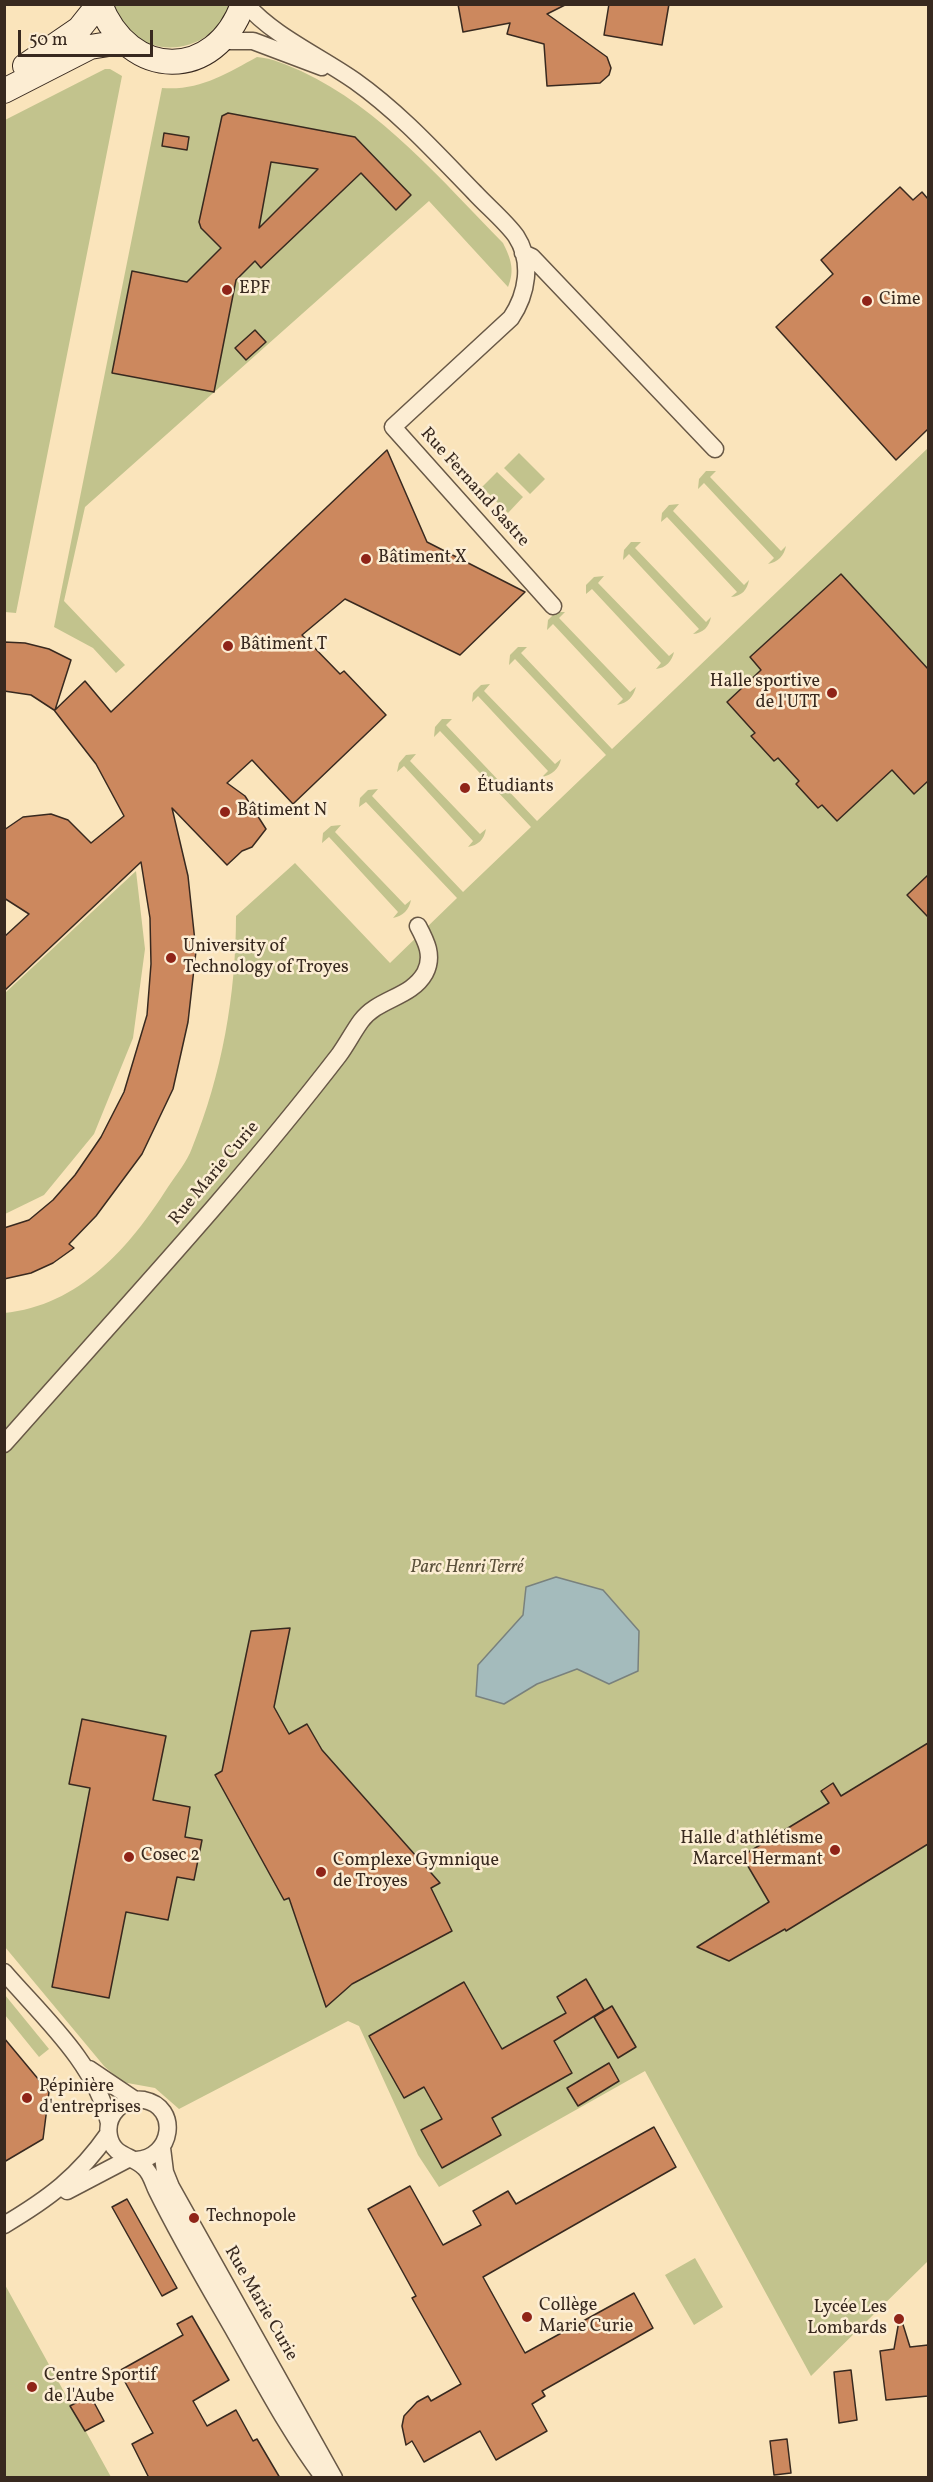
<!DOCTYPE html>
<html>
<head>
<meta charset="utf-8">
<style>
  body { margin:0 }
  #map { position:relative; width:933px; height:2482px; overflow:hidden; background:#fae4bb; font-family:Vollkorn,serif }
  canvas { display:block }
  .frame { position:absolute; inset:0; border:6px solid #38291f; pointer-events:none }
  .scale { position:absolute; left:18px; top:30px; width:135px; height:27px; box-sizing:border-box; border:3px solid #38291f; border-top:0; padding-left:8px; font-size:18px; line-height:21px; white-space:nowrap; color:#38291f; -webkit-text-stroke:4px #fcedd3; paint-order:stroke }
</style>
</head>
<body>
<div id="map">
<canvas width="933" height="2482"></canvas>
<div class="frame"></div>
<div class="scale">50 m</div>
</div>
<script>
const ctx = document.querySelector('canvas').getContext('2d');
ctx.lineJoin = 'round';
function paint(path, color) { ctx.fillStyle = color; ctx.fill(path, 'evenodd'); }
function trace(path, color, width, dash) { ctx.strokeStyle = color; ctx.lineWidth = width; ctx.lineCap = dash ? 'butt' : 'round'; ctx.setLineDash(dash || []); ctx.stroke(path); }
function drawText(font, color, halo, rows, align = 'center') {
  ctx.font = font + ' Vollkorn,serif'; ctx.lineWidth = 5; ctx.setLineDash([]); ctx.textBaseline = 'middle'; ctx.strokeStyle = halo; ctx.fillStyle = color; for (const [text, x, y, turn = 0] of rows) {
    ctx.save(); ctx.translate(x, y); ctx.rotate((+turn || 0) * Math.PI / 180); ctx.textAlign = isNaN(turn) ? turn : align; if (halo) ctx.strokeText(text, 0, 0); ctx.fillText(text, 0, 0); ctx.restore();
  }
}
const green = new Path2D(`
  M113,5H229C218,44 167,61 134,35C124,27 119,16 113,5Z
  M257,57C272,58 287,65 301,71C382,109 441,180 503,243C511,259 515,270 508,287L429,201L85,507L64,601L125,665L116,673L93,648L54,627L162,88C199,91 226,74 257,57Z
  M105,69H110L122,76L16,613L5,612V120Z
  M928,448V2261L811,2376L645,2071L439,2187L418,2155L359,2026L348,2021L179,2109L155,2088L122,2082L104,2066L5,1947L4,1313C79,1306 130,1247 168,1187C176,1175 187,1162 192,1148C222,1074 236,995 236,916L295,863L390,963L457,898L366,802L359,807L360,798L368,790L378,789L372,796L463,892L531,827L440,731L434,737L435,727L442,719H452L446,725L537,821L606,755L515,659L509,665L510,655L518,647H527L521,653L612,749Z
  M519,453L545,479L530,494L504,468Z
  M706,471H716L710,477L781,551L786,546C784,556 778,562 768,564L774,558L704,483L698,489L699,479Z
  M497,472L523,497L508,513L482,487Z
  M679,504L673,511L744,585L749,580C747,590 742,596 731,597L737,592L667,517L661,522L662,513L669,505Z
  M631,542H641L635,548L706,622L711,617C709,627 703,633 693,634L699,629L629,554L623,560L624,550Z
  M604,576L598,583L669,656L674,652C672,661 666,668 656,669L661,663L592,589L586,594V585L594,577Z
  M556,612H565L559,618L630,692L636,687C633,697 628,703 617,705L623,699L553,624L547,630L548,620Z
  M490,684L484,691L555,764L561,759C559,769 552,775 542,777L548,771L478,696L472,702L473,693L481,685Z
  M416,754L410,761L480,834L486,829C484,840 478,845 468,847L473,841L404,766L397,772L399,763L406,755Z
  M341,825L335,832L405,905L411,900C409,910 403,916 393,918L398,912L329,837L322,843L323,833L331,826Z
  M136,871L145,949L133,1038L94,1134L44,1195L5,1214V993Z
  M5,1995L49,2049L39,2057L5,2015Z
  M695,2258L723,2307L694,2325L665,2275Z
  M4,2283L111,2477H5Z`);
const water = new Path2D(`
  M556,1577L603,1590L639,1631L638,1671L609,1684L577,1669L537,1684L504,1704L476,1696L478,1665L523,1615L526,1587Z`);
const building = new Path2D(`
  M458,4H567L547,14L607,57L611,68L609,75L600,83L547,86L544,44L507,34L510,23L463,32Z
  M609,4H669L662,45L604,35Z
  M228,113L355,137L411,195L396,210L361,173L261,268L255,261L236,280L214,392L112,373L132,271L187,282L221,248L201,228L199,222L222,116ZM271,162L318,169L259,228Z
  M164,133L189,137L187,150L162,146Z
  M900,187L913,200L922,192L928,199V429L896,460L776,327L833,274L821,260Z
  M255,330L266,342L246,360L235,348Z
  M387,450L427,542L525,592L460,655L345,599L302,635L340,674L344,671L386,715L293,804L252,760L227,783L245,796L266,829L252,847L242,851L227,865L172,808L188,876L196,951L188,1022L173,1089L142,1154L96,1216L69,1244L74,1248L53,1263L31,1273L4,1279V1228L29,1220L53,1200L75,1175L101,1137L124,1092L147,1015L151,964L150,918L141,862L4,991V937L29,914L4,898V830L23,817L51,814L68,820L91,843L124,816L96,764L54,710L31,695L4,691V642L25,643L49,649L71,660L55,710L85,681L111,712Z
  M841,574L928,669V781L914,794L892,770L837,821L822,805L818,808L796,784L799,781L778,758L774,761L751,736L755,733L727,702L761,670L750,657Z
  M928,875V917L907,895Z
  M290,1628L274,1707L289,1734L307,1724L322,1750L440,1883L431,1888L452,1931L352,1984L326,2007L289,1898L284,1900L215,1775L222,1771L251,1631Z
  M82,1719L166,1736L153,1800L190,1807L185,1837L202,1840L194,1880L177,1877L168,1920L126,1912L109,1998L52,1987L90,1788L69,1784Z
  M928,1743V1844L786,1931L785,1929L729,1961L697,1947L769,1902L742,1856L829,1803L821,1791L833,1783L841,1796Z
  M586,1979L604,2010L554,2041L572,2073L492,2118L501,2135L442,2168L421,2130L442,2119L424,2087L404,2098L369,2036L464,1982L502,2049L566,2013L557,1997Z
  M612,2006L636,2047L618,2058L594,2017Z
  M4,2038L49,2092L43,2139L4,2162Z
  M609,2063L619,2081L578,2106L567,2088Z
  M654,2127L676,2167L483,2277L525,2353L634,2293L653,2328L542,2391L545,2396L532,2404L547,2431L496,2460L480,2431L424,2462L412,2441L406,2445L402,2426L404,2416L417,2402L428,2396L431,2401L461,2384L412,2298L416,2296L368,2209L410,2186L443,2245L481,2225L473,2211L508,2191L516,2204Z
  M127,2199L177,2288L162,2296L112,2207Z
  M900,2315L910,2347L928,2345V2396L886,2400L880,2351L894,2349Z
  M192,2316L229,2380L193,2401L207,2426L236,2410L253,2441L257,2439L280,2478H149L132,2444L153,2433L119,2371L183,2335L177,2324Z
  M851,2370L857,2420L839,2423L834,2372Z
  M90,2395L104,2421L85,2431L70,2406Z
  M787,2439L791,2473L774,2475L770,2441Z`);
const street = new Path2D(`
  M246,4C272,35 321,57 355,81C400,113 436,153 475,193C488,207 505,221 516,236C533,262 527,294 511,318L393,427L553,606
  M222,41H253L322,67
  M523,253L532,257L715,449
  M4,1444C117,1316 235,1190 339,1055C347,1044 353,1032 361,1021C378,998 411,998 425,973C434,956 426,941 418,926
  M4,1972C43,2017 96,2064 109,2123
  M89,2069L135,2100
  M162,2148L165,2172L171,2187L334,2478
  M136,2160C173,2158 180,2107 144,2100C123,2097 105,2115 109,2136C113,2157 132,2155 144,2167C151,2173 153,2183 157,2191C181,2240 209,2287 236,2334C264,2383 290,2433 324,2478
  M67,2191L128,2159
  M4,2225C48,2199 79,2176 108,2134`);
const secondary = new Path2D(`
  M100,4C129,80 215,82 243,4
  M25,66L79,29L99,4
  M4,91L90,47L121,42`);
const markers = [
  [227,290,6,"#8f2418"],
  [867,301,6,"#8f2418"],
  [366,559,6,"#8f2418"],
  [228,646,6,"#8f2418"],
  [832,693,6,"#8f2418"],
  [465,788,6,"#8f2418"],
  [225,812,6,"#8f2418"],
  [171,958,6,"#8f2418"],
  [835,1850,6,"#8f2418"],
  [129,1857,6,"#8f2418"],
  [321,1872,6,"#8f2418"],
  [27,2098,6,"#8f2418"],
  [194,2218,6,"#8f2418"],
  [527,2317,6,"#8f2418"],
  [899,2319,6,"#8f2418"],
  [32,2387,6,"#8f2418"]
];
const poiNames = [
  ["EPF",239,290],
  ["Cime",879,301],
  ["Bâtiment X",378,559],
  ["Bâtiment T",240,646],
  ["Halle sportive",820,683,"right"],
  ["de l'UTT",820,704,"right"],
  ["Étudiants",477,788],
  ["Bâtiment N",237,812],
  ["University of",183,948],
  ["Technology of Troyes",183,969],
  ["Halle d'athlétisme",823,1840,"right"],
  ["Marcel Hermant",823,1861,"right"],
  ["Cosec 2",141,1857],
  ["Complexe Gymnique",333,1862],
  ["de Troyes",333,1883],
  ["Pépinière",39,2088],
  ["d'entreprises",39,2109],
  ["Technopole",206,2218],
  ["Collège",539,2307],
  ["Marie Curie",539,2328],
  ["Lycée Les",887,2309,"right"],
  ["Lombards",887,2330,"right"],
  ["Centre Sportif",44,2377],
  ["de l'Aube",44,2398]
];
const streetNames = [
  ["Rue Fernand Sastre",474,488,48],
  ["Rue Marie Curie",215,1174,-50],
  ["Rue Marie Curie",260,2304,60]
];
const parkNames = [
  ["Parc Henri Terré",467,1569]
];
paint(green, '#c2c38d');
paint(water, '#a4bbbc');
trace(water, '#79817d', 1.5);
paint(building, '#cc885e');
trace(building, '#38291f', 1.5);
trace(street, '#685846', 19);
trace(secondary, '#38291f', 26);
trace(street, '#fcedd3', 16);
trace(secondary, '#fcedd3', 24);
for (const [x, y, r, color] of markers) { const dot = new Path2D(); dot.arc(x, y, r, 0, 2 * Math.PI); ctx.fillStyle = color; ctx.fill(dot); trace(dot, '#fcedd3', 2); }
drawText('18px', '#38291f', '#fcedd3', poiNames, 'left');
drawText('18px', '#38291f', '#fcedd3', streetNames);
drawText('italic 18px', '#5a503a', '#fcedd3', parkNames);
</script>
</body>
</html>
